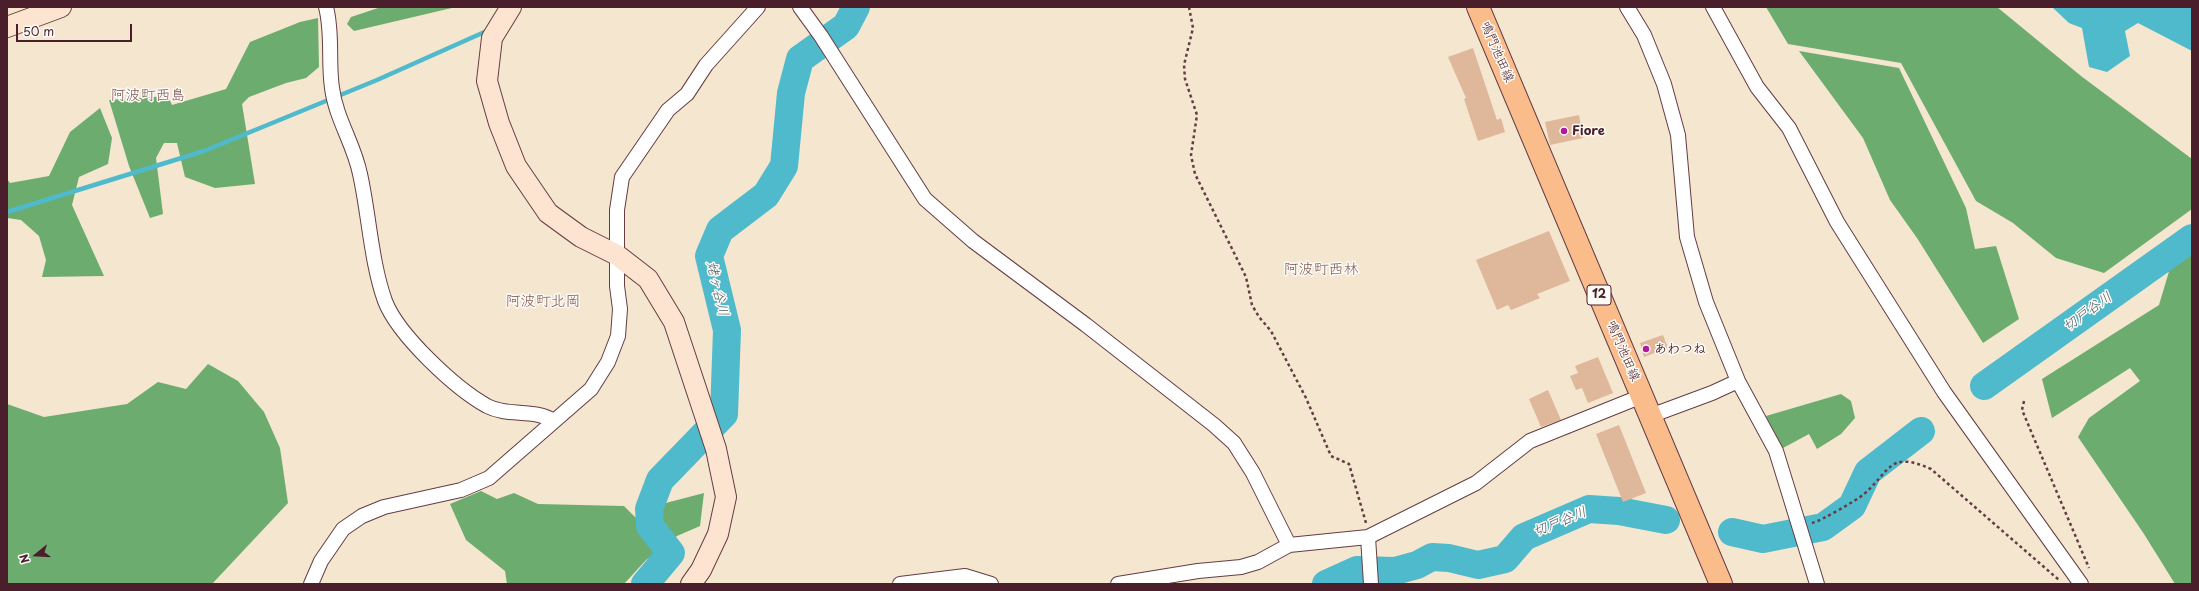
<!DOCTYPE html>
<html>
<head>
<meta charset="utf-8">
<style>
  body { margin:0 }
  #map { position:relative; width:2199px; height:591px; overflow:hidden; background:#f5e6cf; font-family:"Playpen Sans",sans-serif }
  canvas { display:block }
  .frame { position:absolute; inset:0; border:8px solid #4a1f2b; pointer-events:none }
  .north { position:absolute; left:16px; top:535px; width:40px; height:40px; -webkit-text-stroke:3px #fdfcf7; paint-order:stroke; rotate:252deg; font-size:11px; font-weight:700; line-height:16px; text-align:center; color:#4a1f2b }
  .north::after { content:''; display:block; margin:auto; width:14px; height:18px; background:#4a1f2b; clip-path:polygon(50% 0,100% 100%,50% 72%,0 100%) }
  .scale { position:absolute; left:16px; top:24px; width:116px; height:18px; box-sizing:border-box; border:2px solid #4a1f2b; border-top:0; padding-left:5px; font-size:12px; line-height:14px; white-space:nowrap; color:#4a1f2b; -webkit-text-stroke:3px #fdfcf7; paint-order:stroke }
</style>
</head>
<body>
<div id="map">
<canvas width="2199" height="591"></canvas>
<div class="frame"></div>
<div class="north">N</div>
<div class="scale">50 m</div>
</div>
<script>
const ctx = document.querySelector('canvas').getContext('2d');
ctx.lineJoin = 'round';
function paint(path, color) { ctx.fillStyle = color; ctx.fill(path, 'evenodd'); }
function trace(path, color, width, dash) { ctx.strokeStyle = color; ctx.lineWidth = width; ctx.lineCap = dash ? 'butt' : 'round'; ctx.setLineDash(dash || []); ctx.stroke(path); }
function drawText(font, color, halo, rows, align = 'center') {
  ctx.font = font + ' "Playpen Sans","Klee One",sans-serif'; ctx.lineWidth = 3; ctx.setLineDash([]); ctx.textBaseline = 'middle'; ctx.strokeStyle = halo; ctx.fillStyle = color; for (const [text, x, y, turn = 0] of rows) {
    ctx.save(); ctx.translate(x, y); ctx.rotate((+turn || 0) * Math.PI / 180); ctx.textAlign = isNaN(turn) ? turn : align; if (halo) ctx.strokeText(text, 0, 0); ctx.fillText(text, 0, 0); ctx.restore();
  }
}
const forest = new Path2D(`
  M381,7H456L354,31L347,24L351,17Z
  M1766,7H1997L2081,76L2192,159V209L2104,273L2056,258L2013,223L1976,201L1901,63L1788,44Z
  M318,18L319,67L306,78L286,83L249,97L242,104L255,184L215,188L185,177L177,143H164L156,158L163,214L150,218L129,166L109,100L168,96L172,105L226,89L250,42L300,22Z
  M1799,51L1899,68L1966,208L1975,249L1996,246L2019,319L1983,343L1917,238L1890,200L1863,138Z
  M100,108L112,138L108,164L79,177L72,205L104,276L42,277L46,260L39,236L21,220L7,218V179L10,183L49,176L70,132Z
  M2192,253V584H2175L2144,534L2078,437L2089,418L2140,381L2130,368L2052,418L2042,379L2159,305L2170,268Z
  M208,364L238,381L264,412L280,448L288,503L212,584H7V404L44,417L127,404L158,382L186,389Z
  M1841,394L1851,401L1855,418L1841,434L1817,449L1809,434L1783,448L1766,416Z
  M481,491L497,499L514,493L538,504L624,506L636,518L662,504L704,493L700,526L677,536L646,560L624,584H507L505,571L466,540L450,504Z`);
const water = new Path2D(`
  M2052,7H2192V51L2138,23L2125,31L2130,56L2107,72L2089,67L2082,28L2069,23Z`);
const stream = new Path2D(`
  M7,212L204,151L377,80L489,30`);
const river = new Path2D(`
  M1984,386L2192,238
  M1732,532L1763,539L1823,527L1852,506L1868,472L1921,431
  M645,584L671,553L650,526L649,509L660,480L724,414L727,330L709,256L720,230L766,195L784,166L791,93L800,59L846,26L856,7
  M1326,584L1357,570L1395,571L1417,565L1432,557L1449,558L1478,565L1505,559L1524,537L1589,509L1619,511L1666,520`);
const building = new Path2D(`
  M1473,48L1497,120L1501,118L1505,132L1478,141L1464,99L1466,98L1448,57Z
  M1579,115L1583,138L1550,145L1545,122Z
  M1549,231L1570,281L1537,294L1540,298L1511,310L1508,305L1497,310L1476,260Z
  M1663,335L1668,348L1644,357L1640,343Z
  M1598,357L1613,393L1588,403L1582,388L1576,390L1570,376L1578,373L1575,366Z
  M1548,390L1561,420L1541,427L1529,399Z
  M1619,425L1646,493L1623,502L1596,434Z`);
const path = new Path2D(`
  M1189,7L1193,28L1184,65L1185,79L1197,115L1191,155L1195,174L1246,277L1252,305L1259,317L1271,331L1306,398L1331,456L1349,464L1366,523
  M2024,401L2022,410L2089,568
  M1812,523C1821,521 1855,501 1863,495C1891,471 1888,450 1931,469L2059,580`);
const street = new Path2D(`
  M326,7C333,34 328,61 332,88C336,119 354,144 360,174C369,214 371,262 385,301C398,335 455,388 487,406C508,417 534,408 554,421
  M800,7L821,36L925,199L973,241L1086,325L1214,425L1234,443L1253,473L1289,545
  M1627,7L1644,35L1664,84L1678,135L1687,237L1706,302L1738,381L1776,451L1817,584
  M1713,7L1757,87L1789,128L1837,222L1944,392L2081,584
  M1650,416L1712,393L1738,381
  M1368,537L1371,584
  M311,584L321,561L343,529L362,516L384,507L461,490L489,478L591,389L608,362L618,336L620,309L617,286V210L622,177L668,110L687,94L706,65L758,7
  M900,584L965,576L991,584
  M1118,584L1198,571L1241,567L1258,562L1289,545L1368,537L1476,483L1530,441L1642,396`);
const secondary = new Path2D(`
  M511,7L492,38L487,81L499,123L516,166L548,213L581,237L617,255L648,279L674,322L716,449L726,497L718,534L701,570L691,584
  M7,27L61,7`);
const primary = new Path2D(`
  M1478,7L1721,584`);
const markers = [
  [1564,131,4,"#b5179e"],
  [1646,349,4,"#b5179e"]
];
const shields = [
  [1599,295,24]
];
const shieldNames = [
  ["12",1599,295]
];
const streetNames = [
  ["鳴門池田線",1497,52,67],
  ["鳴門池田線",1623,351,67]
];
const poiNames = [
  ["Fiore",1572,131],
  ["あわつね",1654,349]
];
const waterNames = [
  ["姥ヶ谷川",717,289,77],
  ["切戸谷川",2088,312,-36],
  ["切戸谷川",1560,522,-22]
];
const quarterNames = [
  ["阿波町西島",148,96],
  ["阿波町西林",1321,270],
  ["阿波町北岡",543,302]
];
paint(forest, '#6cac6e');
paint(water, '#4fbacb');
trace(stream, '#4fbacb', 4.5);
trace(river, '#4fbacb', 28);
paint(building, '#dfb79a');
trace(street, '#643d44', 16);
trace(secondary, '#643d44', 22);
trace(primary, '#643d44', 24);
trace(path, '#643d44', 2.5, [3, 3]);
trace(street, '#fff', 14);
trace(secondary, '#fde4d1', 20);
trace(primary, '#fabc8b', 22);
for (const [x, y, r, color] of markers) { const dot = new Path2D(); dot.arc(x, y, r, 0, 2 * Math.PI); ctx.fillStyle = color; ctx.fill(dot); trace(dot, '#fdfcf7', 1.5); }
for (const [x, y, w] of shields) { const box = new Path2D(); box.roundRect(x - w / 2, y - 10, w, 20, 3); ctx.fillStyle = '#fdfcf7'; ctx.fill(box); trace(box, '#4a1f2b', 1); }
drawText('bold 12px', '#4a1f2b', null, shieldNames);
drawText('13px', '#4a1f2b', '#fdfcf7', streetNames);
drawText('bold 13px', '#4a1f2b', '#fdfcf7', poiNames, 'left');
drawText('italic 14px', '#4c5d6b', '#fdfcf7', waterNames);
drawText('15px', '#7e5452', '#fdfcf7', quarterNames);
</script>
</body>
</html>
